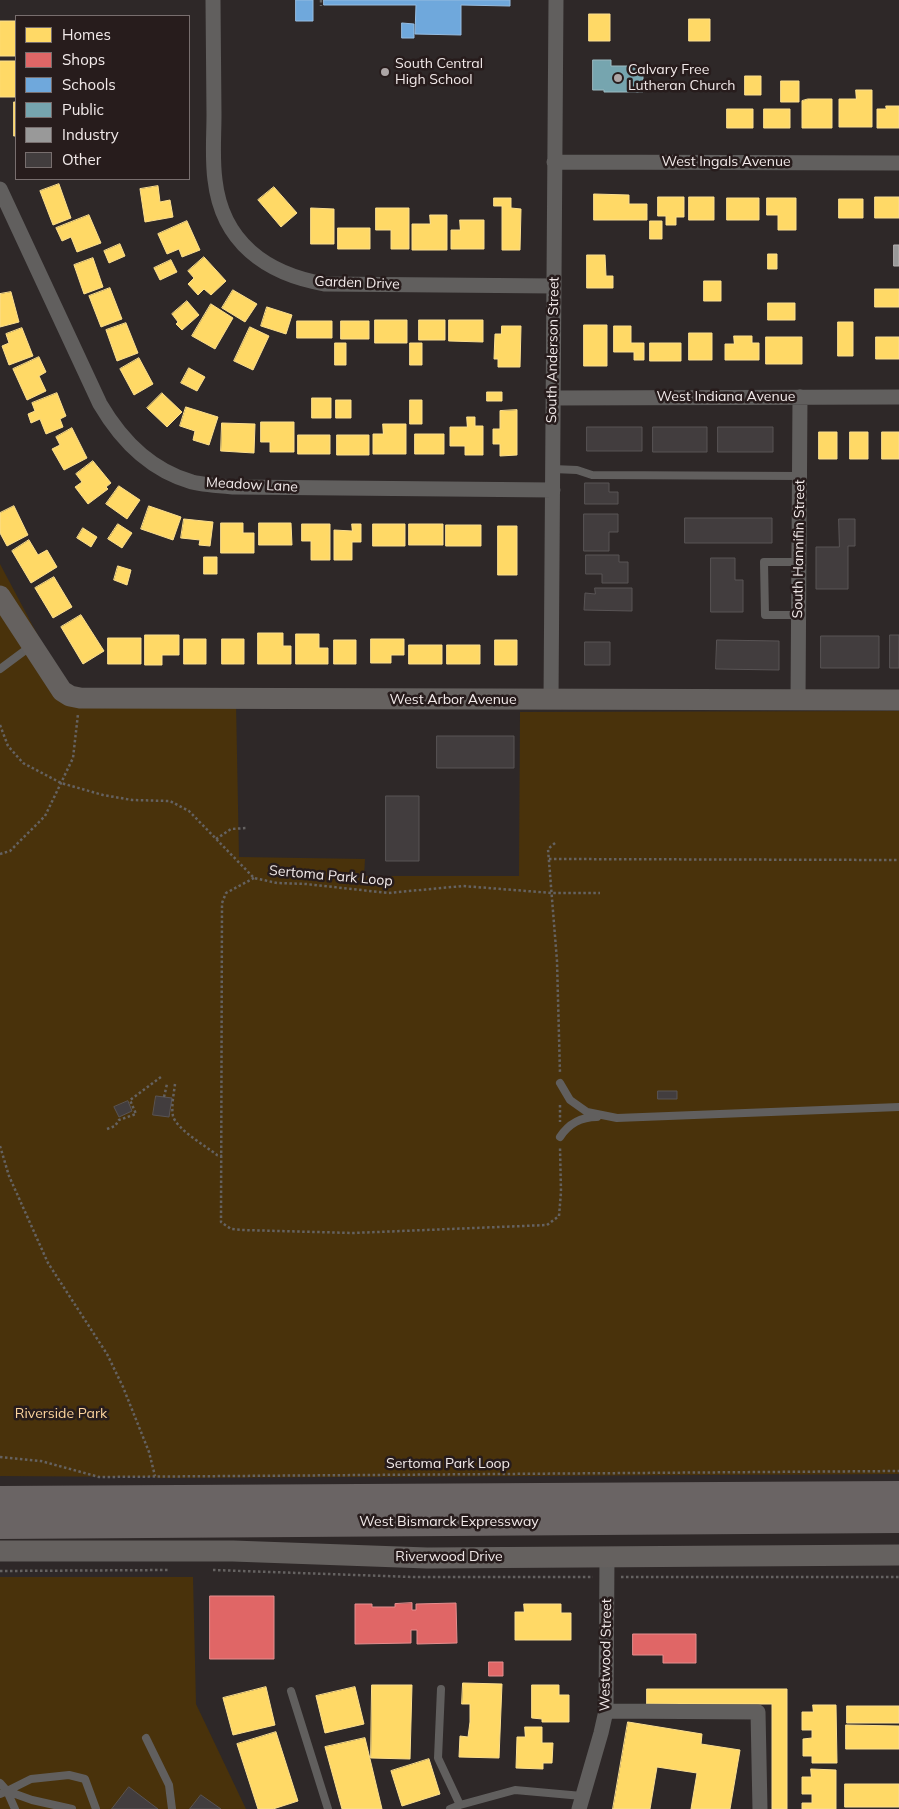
<!DOCTYPE html>
<html>
<head>
<meta charset="utf-8">
<style>
  body { margin:0 }
  #map { position:relative; width:899px; height:1809px; overflow:hidden; background:#2e2828; font-family:Mulish,sans-serif }
  canvas { display:block }
  .legend { position:absolute; left:15px; top:15px; width:175px; height:165px; box-sizing:border-box; background:#271c1c; border:1px solid #786e6e; margin:0; padding:6px 9px; list-style:none; font-size:15px; color:#f2eaea }
  .legend li { display:flex; align-items:center; gap:10px; height:25px }
  .legend b { width:25px; border:1px solid #786e6e }
</style>
</head>
<body>
<div id="map">
<canvas width="899" height="1809"></canvas>
<ul class="legend">
<li><b style="height:14px;background:#ffd966"></b>Homes</li>
<li><b style="height:14px;background:#e06666"></b>Shops</li>
<li><b style="height:14px;background:#6fa8dc"></b>Schools</li>
<li><b style="height:14px;background:#76a5af"></b>Public</li>
<li><b style="height:14px;background:#999"></b>Industry</li>
<li><b style="height:14px;background:#423d3e"></b>Other</li>
</ul>
</div>
<script>
const ctx = document.querySelector('canvas').getContext('2d');
ctx.lineJoin = 'round';
function paint(path, color) { ctx.fillStyle = color; ctx.fill(path, 'evenodd'); }
function trace(path, color, width, dash) { ctx.strokeStyle = color; ctx.lineWidth = width; ctx.lineCap = dash ? 'butt' : 'round'; ctx.setLineDash(dash || []); ctx.stroke(path); }
function drawText(font, color, halo, rows, align = 'center') {
  ctx.font = font + ' Mulish,sans-serif'; ctx.lineWidth = 5; ctx.setLineDash([]); ctx.textBaseline = 'middle'; ctx.strokeStyle = halo; ctx.fillStyle = color; for (const [text, x, y, turn = 0] of rows) {
    ctx.save(); ctx.translate(x, y); ctx.rotate((+turn || 0) * Math.PI / 180); ctx.textAlign = isNaN(turn) ? turn : align; if (halo) ctx.strokeText(text, 0, 0); ctx.fillText(text, 0, 0); ctx.restore();
  }
}
const green = new Path2D(`
  M0,564L70,696L236,703L239,857L365,859L364,876H519L520,712L899,711V1474L158,1478L155,1477L0,1476Z
  M0,1577H193L196,1704L246,1809H0Z`);
const homes = new Path2D(`
  M589,14H610V41H589Z
  M689,19H710V41H689Z
  M0,21H16V56H0Z
  M0,61H16V97H0Z
  M745,76H761V95H745Z
  M781,81H799V102H781Z
  M856,90H872V127H839V99H856Z
  M808,99H832V128H802V101Z
  M14,102H16V136H14Z
  M886,106H899V128H877V109H886Z
  M727,109H753V128H727Z
  M764,109H790V128H764Z
  M59,184L71,218L53,225L40,191Z
  M158,186L160,202L170,200L173,217L145,222L140,189Z
  M274,187L297,213L281,227L258,200Z
  M594,194L629,195V204H647V220H594Z
  M658,197H684V217H676V225H666V216H658Z
  M689,197H714V220H689Z
  M875,197H899V218H875Z
  M494,198H511V208L521,209L520,250H502V206H494Z
  M727,198H759V220H727Z
  M767,198H796V230H778V215H767Z
  M839,199H863V218H839Z
  M311,208L334,209V244H311Z
  M376,208H409V249H391V230H376Z
  M89,215L101,243L77,252L71,237L62,241L56,228Z
  M430,215H447V250H412V224H430Z
  M460,220H484V249H451V230H460Z
  M187,221L200,250L182,257L179,249L167,254L158,234Z
  M650,221H662V239H650Z
  M338,228H370V249H338Z
  M120,244L125,256L109,263L104,251Z
  M768,254H777V269H768Z
  M587,255H605L606,276H613V288H587Z
  M204,257L226,281L211,295L204,289L198,295L188,284L194,278L188,271Z
  M93,258L103,287L84,294L74,265Z
  M171,260L177,272L160,280L154,268Z
  M704,281H721V301H704Z
  M110,288L122,319L101,327L89,296Z
  M875,289H899V307H875Z
  M233,290L257,304L245,322L222,308Z
  M11,292L19,322L0,327V294Z
  M187,301L199,315L182,330L176,324L178,322L172,314Z
  M768,303H795V320H768Z
  M211,304L233,318L215,349L192,336Z
  M267,307L292,315L286,334L261,326Z
  M375,320H407V343H375Z
  M419,320H445V340H419Z
  M449,320H483V342L449,341Z
  M297,321H332V338H297Z
  M341,321H369V339H341Z
  M838,322H853V356H838Z
  M126,323L138,353L117,361L106,330Z
  M584,325H607V366H584Z
  M502,326H521L520,367H498V359H494L495,334H501Z
  M614,326H631V343H644V360H634V352H614Z
  M250,327L269,336L253,370L234,361Z
  M22,328L33,356L9,365L2,346L9,343L6,334Z
  M689,333H712V360H689Z
  M734,336H752V343H759V360H725V344H734Z
  M766,337H802V364H766Z
  M876,337H899V359H876Z
  M335,343H346V365H335Z
  M410,343H422V365H410Z
  M650,343H681V361H650Z
  M39,357L46,372L39,376L46,391L27,400L13,369Z
  M139,358L153,384L134,395L120,369Z
  M189,368L205,377L197,391L181,383Z
  M487,392H502V401H487Z
  M57,393L66,416L60,419L63,427L46,434L40,419L31,423L28,414L35,411L32,403Z
  M162,393L182,412L167,427L147,408Z
  M312,398H331V418H312Z
  M336,400H351V418H336Z
  M410,400H422V424H410Z
  M186,407L218,417L209,445L193,440L195,431L180,426Z
  M517,410V455L500,456V444H493V429H500V411Z
  M467,417H475V426H483V455H465V446H450V427H467Z
  M261,422H294V452H270V442H261Z
  M222,423L255,424L254,453L221,451Z
  M383,424H406V454H373V434H383Z
  M72,428L87,458L64,470L52,449L60,445L56,437Z
  M819,432H837V459H819Z
  M850,432H868V459H850Z
  M882,432H899V459H882Z
  M415,434H444V454H415Z
  M298,435H330V454H298Z
  M337,435H369V455H337Z
  M93,461L111,483L106,487L108,489L88,504L75,487L82,482L76,474Z
  M119,486L140,500L127,519L106,504Z
  M14,506L28,535L7,546L0,533V513Z
  M149,506L181,517L173,540L141,529Z
  M184,519L213,522L210,546L199,545L200,540L181,538Z
  M221,523H243V533H254V553H221Z
  M259,523H291L292,545H259Z
  M118,524L132,533L122,548L108,539Z
  M302,524H330V560H311V541H302Z
  M352,524H361V542H352V560H334V530L352,531Z
  M373,524H405V546H373Z
  M409,524H443V545H409Z
  M446,525H481V546H446Z
  M498,526H517V575H498Z
  M83,528L97,537L91,547L77,538Z
  M29,540L38,555L47,550L57,567L31,583L12,551Z
  M204,557H217V574H204Z
  M118,566L131,570L127,585L114,580Z
  M54,577L72,607L53,618L35,588Z
  M81,615L104,651L83,664L61,627Z
  M258,633H283V646H291V664H258Z
  M296,634H319V648H328V664H296Z
  M145,635H179V655H162V665H145Z
  M108,638H141V664H108Z
  M184,639H206V664H184Z
  M222,639H244V664H222Z
  M371,639H404V655H391V663H371Z
  M334,640H356V664H334Z
  M495,640H517V665H495Z
  M409,645H442V664H409Z
  M447,645H480V664H447Z
  M524,1604H561V1613H571V1640H515V1612H524Z
  M463,1683L502,1684L499,1758L459,1757L460,1736L468,1737L470,1722V1704H462Z
  M372,1685H412L410,1759L371,1758Z
  M532,1685H559V1695H569V1722H542V1719L532,1718Z
  M266,1687L275,1725L233,1735L223,1698Z
  M355,1687L364,1724L325,1733L316,1696Z
  M647,1689H787V1809H772V1704H647Z
  M813,1705H836L837,1763H812V1756H803V1739L812,1738V1730H802V1712H813Z
  M847,1706H899V1723H847Z
  M628,1722L702,1734L701,1744L740,1750L730,1809H691L697,1773L657,1767L650,1809H613Z
  M846,1725L899,1726V1749H846Z
  M525,1727H542V1743H553L552,1763H543V1769L516,1768L517,1737H525Z
  M276,1732L298,1801L273,1809H258L237,1744Z
  M365,1738L382,1809H342L325,1747Z
  M429,1759L440,1794L402,1806L391,1771Z
  M811,1769L836,1770V1809H802V1803H812V1794H802V1777H811Z
  M845,1784H899V1807H845Z`);
const shops = new Path2D(`
  M210,1596H274V1659H210Z
  M412,1603V1610H416V1604L456,1603L457,1643L417,1644V1630H411V1643L355,1644V1604H372V1607H395V1604Z
  M633,1634H696V1663H663V1655H633Z
  M489,1662H503V1676H489Z`);
const schools = new Path2D(`
  M296,0H313V21H296Z
  M324,0H510V6L461,5V35L415,34L416,5H324Z
  M402,23L414,24V38H402Z`);
const public = new Path2D(`
  M593,60H611V66H643V92H604V90H593Z`);
const industry = new Path2D(`
  M894,245H899V266H894Z`);
const building = new Path2D(`
  M587,427H642V451H587Z
  M653,427H707V452H653Z
  M718,427H773V452H718Z
  M585,483H609V492H618V504H585Z
  M584,514H618V532H609V551H584Z
  M685,518H772V543H685Z
  M839,519H855V546H848V589H816V547H839Z
  M586,555H619V562H628V583H602V574H586Z
  M711,558H735V580H743V612H711Z
  M595,588H632V611L584,610L585,593L595,594Z
  M890,635H899V668H890Z
  M821,636H879V668H821Z
  M717,640L779,641V670L716,669Z
  M585,642H610V665H585Z
  M437,736H514V768H437Z
  M386,796H419V861H386Z
  M658,1091H677V1099H658Z
  M156,1096L172,1098L169,1117L153,1115Z
  M128,1101L132,1111L119,1117L114,1107Z
  M129,1787L158,1809H112Z
  M201,1795L221,1809H190Z`);
const path = new Path2D(`
  M321,0V6
  M0,725L8,746L23,763L61,783L103,795L132,800L170,801L189,811L254,878L277,883L306,884L388,893L463,886L552,893H600
  M216,839L231,829L247,828
  M555,843L548,849L557,961L560,1074
  M0,854L10,851L45,816L73,758L78,714
  M549,859L899,860
  M254,878L226,893L222,903L221,1222L231,1229L242,1230L353,1233L547,1225L559,1216L561,1192L560,1147
  M175,1084C174,1093 171,1106 173,1116C177,1130 206,1146 217,1155L222,1156
  M164,1097L167,1084
  M560,1105V1122
  M107,1129L115,1126L119,1120L136,1114L130,1100L161,1077
  M0,1146L9,1176L48,1263L107,1354L123,1387L149,1452L155,1476
  M0,1457L41,1461L99,1477L899,1471
  M213,1570L413,1577H593
  M0,1571L170,1570
  M621,1577H899`);
const lane = new Path2D(`
  M553,469L577,470L592,475L800,476
  M798,615H765L764,562H799
  M0,669L31,646
  M560,1083L570,1100L587,1112L617,1118L899,1107
  M560,1137C569,1123 581,1117 597,1117
  M441,1689L438,1758L460,1805
  M291,1691L328,1809
  M146,1738L169,1785L172,1809
  M0,1783L7,1791L0,1794
  M7,1791L31,1779L69,1775L85,1779L96,1809
  M7,1791L32,1800L72,1809
  M7,1791L15,1809
  M450,1809L460,1805L515,1790L582,1796`);
const street = new Path2D(`
  M213,0C213,38 214,77 214,115C214,136 212,158 215,180C222,242 266,274 325,284L554,286
  M554,162L899,163
  M0,189L100,404C121,440 150,470 192,482C205,485 220,486 234,487L553,490
  M553,398L899,397
  M551,700L556,0
  M798,700L800,397
  M606,1711L758,1712L760,1809
  M579,1809L601,1733L606,1711L607,1557`);
const secondary = new Path2D(`
  M0,596L62,691L70,696L80,698L899,700
  M0,1551H233L427,1558L899,1555`);
const highway = new Path2D(`
  M0,1500L899,1495
  M0,1525L899,1519`);
const markers = [
  [385,72,5,"#ada6a6"],
  [618,78,5,"#ada6a6"]
];
const poiNames = [
  ["South Central",395,64],
  ["High School",395,80],
  ["Calvary Free",628,70],
  ["Lutheran Church",628,86]
];
const streetNames = [
  ["West Ingals Avenue",726,162],
  ["Garden Drive",357,283,2],
  ["South Anderson Street",553,350,-89],
  ["West Indiana Avenue",726,397],
  ["Meadow Lane",252,485,3],
  ["South Hannifin Street",799,549,-89],
  ["West Arbor Avenue",453,700],
  ["Sertoma Park Loop",331,876,5],
  ["Sertoma Park Loop",448,1464],
  ["West Bismarck Expressway",449,1522],
  ["Riverwood Drive",449,1557],
  ["Westwood Street",606,1655,-89]
];
const parkNames = [
  ["Riverside Park",61,1414]
];
paint(green, '#49320b');
paint(homes, '#ffd966');
trace(homes, '#fbde8e', 1);
paint(shops, '#e06666');
trace(shops, '#e58e8e', 1);
paint(schools, '#6fa8dc');
trace(schools, '#96bce0', 1);
paint(public, '#76a5af');
trace(public, '#9bbac1', 1);
paint(industry, '#999');
trace(industry, '#b4b1b1', 1);
paint(building, '#423d3e');
trace(building, '#595455', 1);
trace(path, '#656261', 2.5, [2.5, 2.5]);
trace(lane, '#615f5e', 8);
trace(street, '#615f5e', 15);
trace(secondary, '#65615f', 21);
trace(highway, '#6a6464', 28);
for (const [x, y, r, color] of markers) { const dot = new Path2D(); dot.arc(x, y, r, 0, 2 * Math.PI); ctx.fillStyle = color; ctx.fill(dot); trace(dot, '#271c1c', 2); }
drawText('14px', '#f2eaea', '#271c1c', poiNames, 'left');
drawText('14px', '#f2eaea', '#271c1c', streetNames);
drawText('14px', '#fcd39d', '#271c1c', parkNames);
</script>
</body>
</html>
